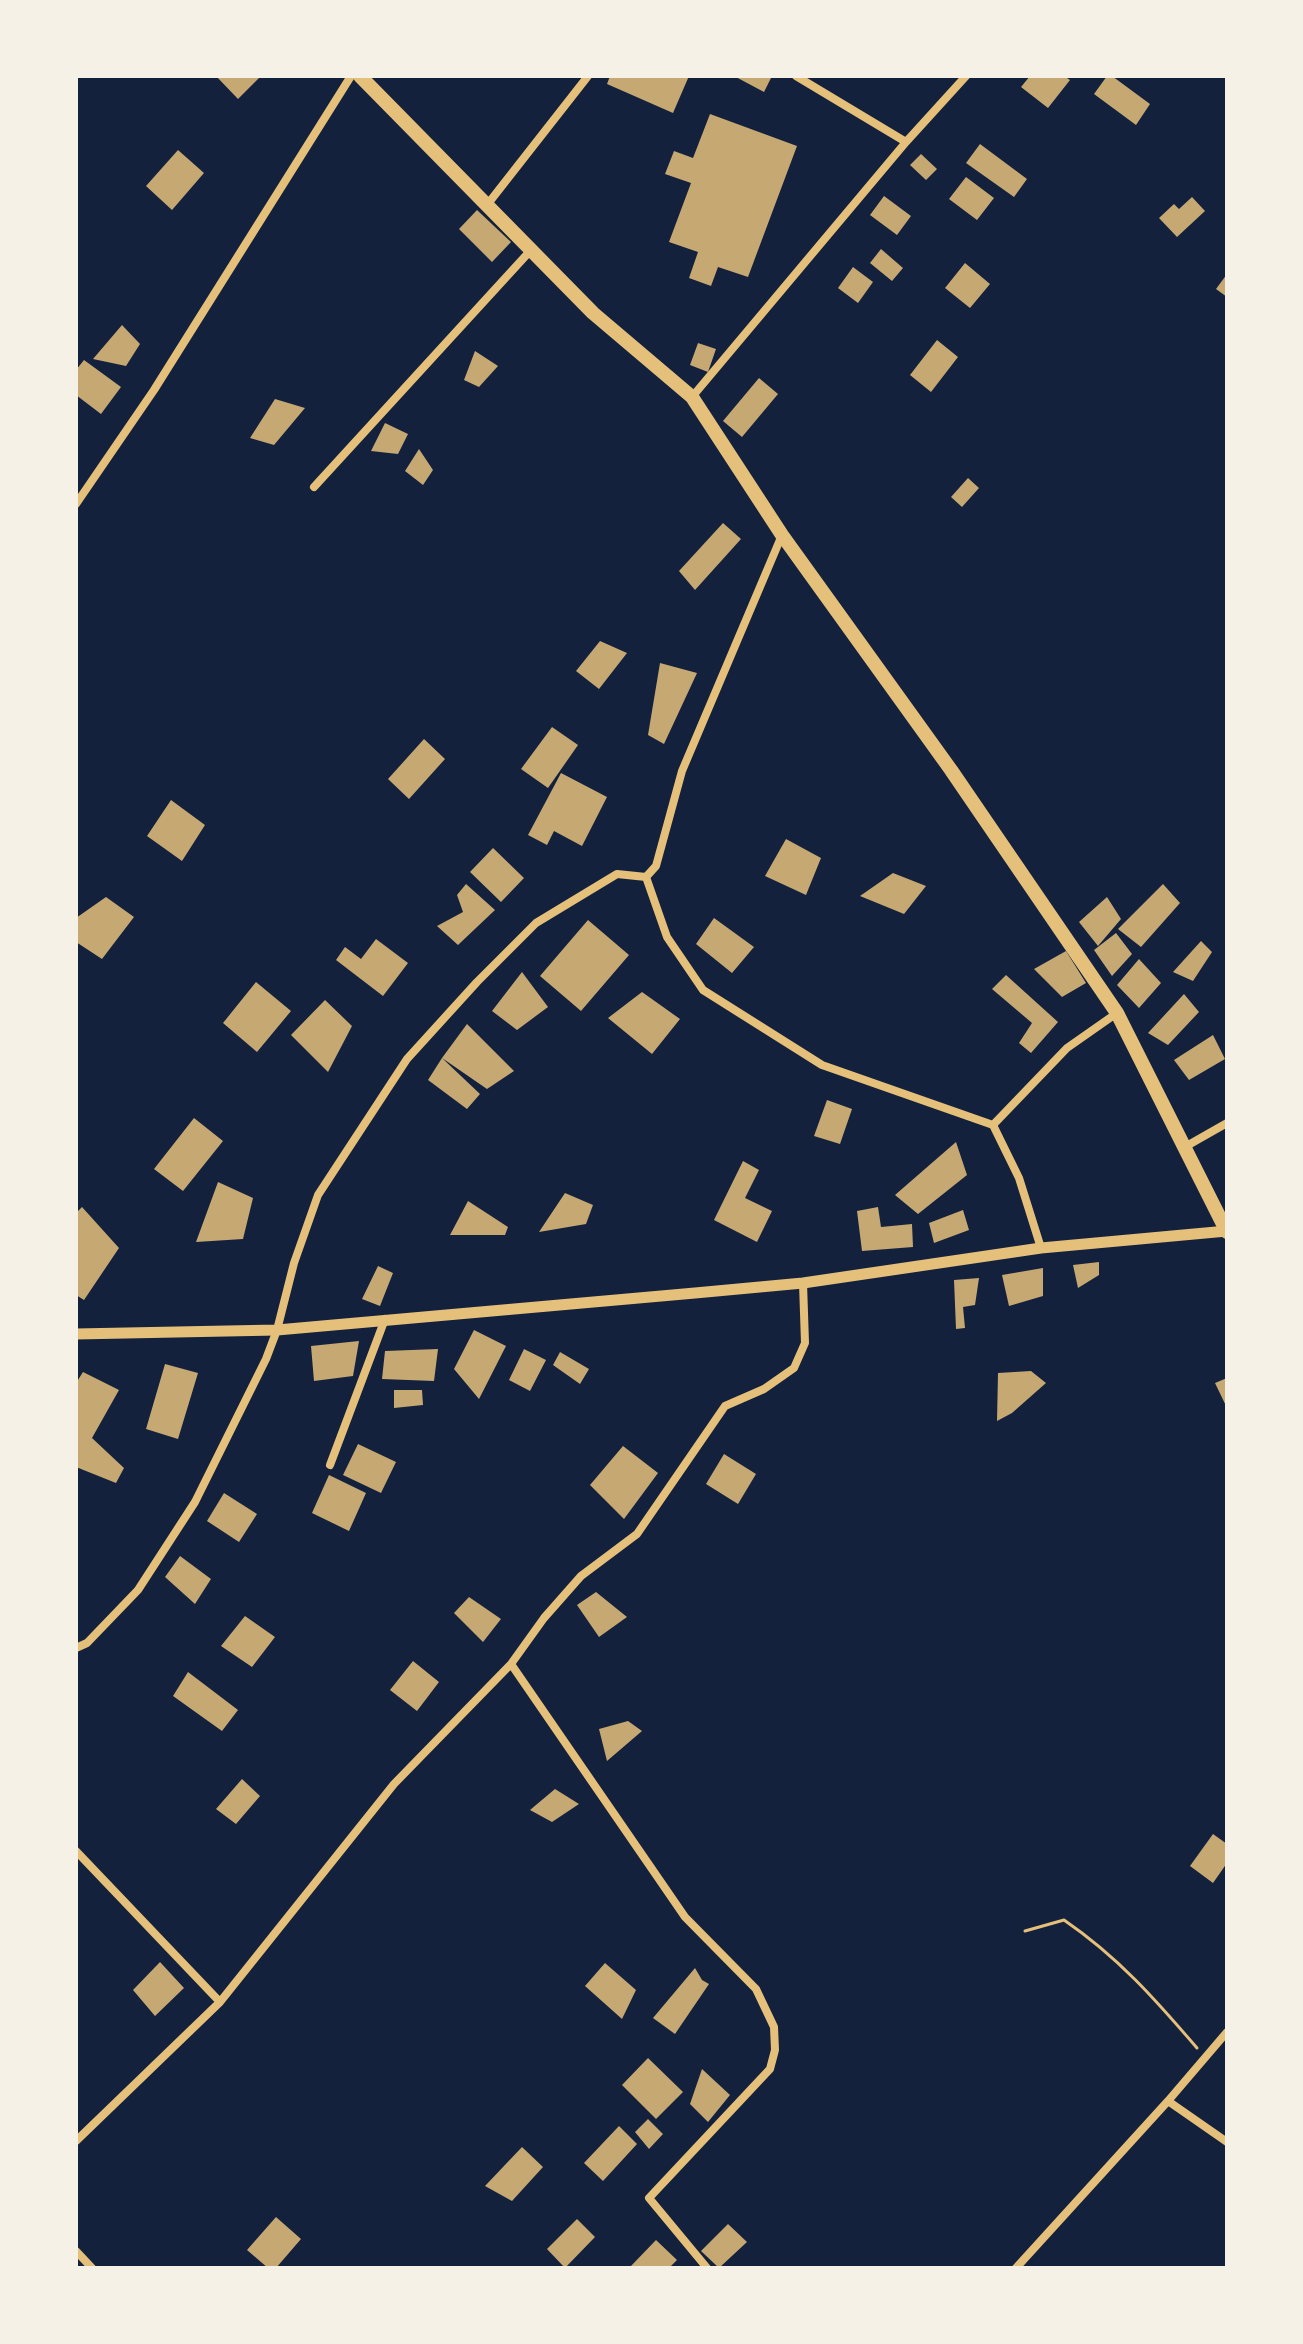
<!DOCTYPE html>
<html>
<head>
<meta charset="utf-8">
<style>
  body { margin:0 }
  #map { position:relative; width:1303px; height:2344px; overflow:hidden; background:#14213d; font-family:"Roboto Condensed",sans-serif }
  canvas { display:block }
  .frame { position:absolute; inset:0; border:78px solid #f6f1e7; pointer-events:none }
</style>
</head>
<body>
<div id="map">
<canvas width="1303" height="2344"></canvas>
<div class="frame"></div>
</div>
<script>
const ctx = document.querySelector('canvas').getContext('2d');
ctx.lineJoin = 'round';
function paint(path, color) { ctx.fillStyle = color; ctx.fill(path, 'evenodd'); }
function trace(path, color, width, dash) { ctx.strokeStyle = color; ctx.lineWidth = width; ctx.lineCap = dash ? 'butt' : 'round'; ctx.setLineDash(dash || []); ctx.stroke(path); }
const building = new Path2D(`
  M216,76H261L238,99Z
  M610,76H689L673,113L607,84Z
  M734,76H772L764,92Z
  M1030,76H1064L1070,80L1048,108L1021,87Z
  M1107,76H1112L1150,104L1136,125L1094,94Z
  M710,114L797,146L748,277L718,267L711,286L689,278L698,252L669,242L691,183L665,174L674,151L693,158Z
  M980,144L1027,179L1014,197L966,163Z
  M178,150L204,173L172,210L146,186Z
  M921,154L937,169L926,180L910,165Z
  M966,177L994,198L977,220L949,199Z
  M884,196L911,216L897,235L870,215Z
  M1192,197L1205,211L1177,237L1159,218L1174,204L1179,209Z
  M477,210L511,242L492,262L459,229Z
  M881,249L903,268L892,281L870,263Z
  M965,263L990,284L970,308L945,288Z
  M853,267L873,282L858,303L838,288Z
  M1227,274V297L1216,289Z
  M122,325L140,344L126,366L93,359Z
  M937,340L958,357L931,392L910,375Z
  M698,343L716,349L708,372L690,365Z
  M475,351L498,366L479,387L464,380Z
  M84,360L121,387L101,414L76,395V370Z
  M759,378L778,394L742,437L723,421Z
  M275,399L305,408L274,445L250,438Z
  M385,423L408,434L398,454L371,451Z
  M419,449L433,470L423,485L405,471Z
  M968,478L979,488L962,507L951,497Z
  M723,523L741,539L695,590L679,571Z
  M600,641L627,653L599,689L576,671Z
  M660,663L697,673L664,744L648,735Z
  M552,727L578,745L548,788L521,769Z
  M424,739L445,759L409,799L388,779Z
  M561,773L607,797L582,846L554,831L547,845L528,835Z
  M171,800L205,825L182,861L147,836Z
  M786,839L821,858L806,895L765,876Z
  M493,848L524,878L501,902L470,872Z
  M893,873L926,886L904,914L860,896Z
  M466,884L495,910L458,945L437,926L463,912L457,895Z
  M1163,884L1180,903L1141,947L1118,929Z
  M106,897L134,917L102,959L76,942V918Z
  M1107,897L1121,919L1098,946L1079,922Z
  M714,918L754,947L732,973L696,944Z
  M588,920L629,955L581,1011L540,976Z
  M1116,933L1132,954L1112,976L1094,950Z
  M376,939L408,963L383,996L336,960L345,947L361,959Z
  M1201,941L1212,952L1193,981L1173,972Z
  M1066,951L1086,983L1062,997L1034,969Z
  M1139,959L1161,983L1139,1008L1117,985Z
  M522,972L548,1007L517,1030L492,1011Z
  M1006,975L1058,1022L1031,1053L1019,1043L1032,1023L992,989Z
  M256,982L291,1011L257,1052L223,1023Z
  M642,992L680,1019L652,1054L608,1018Z
  M1184,994L1199,1012L1168,1045L1148,1033Z
  M325,1000L352,1026L328,1072L291,1035Z
  M467,1024L514,1071L487,1089L442,1058L480,1094L467,1109L428,1080L442,1058Z
  M1213,1035L1225,1059L1189,1080L1174,1060Z
  M827,1100L852,1109L840,1144L814,1136Z
  M194,1118L223,1141L183,1191L154,1169Z
  M956,1142L967,1175L918,1214L895,1195Z
  M743,1161L759,1170L745,1198L772,1211L757,1242L714,1220Z
  M218,1182L253,1198L243,1239L196,1242Z
  M565,1193L593,1205L586,1224L539,1232Z
  M468,1201L508,1227L505,1235H450Z
  M82,1207L119,1248L84,1300L76,1295V1213Z
  M878,1207L881,1227L912,1224L913,1247L862,1251L857,1211Z
  M963,1210L969,1230L934,1243L929,1223Z
  M1099,1262V1275L1078,1288L1073,1265Z
  M378,1266L393,1273L380,1306L362,1299Z
  M1043,1268V1296L1009,1306L1002,1275Z
  M979,1278L975,1305L963,1307L965,1328L956,1329L954,1280Z
  M474,1330L506,1346L479,1399L454,1369Z
  M359,1341L353,1376L314,1381L311,1346Z
  M438,1349L434,1381L382,1379L385,1351Z
  M524,1349L546,1360L530,1391L509,1380Z
  M560,1352L589,1369L580,1384L553,1365Z
  M165,1364L198,1373L178,1439L146,1429Z
  M1031,1371L1046,1383L1012,1413L997,1421L998,1373Z
  M83,1372L119,1390L92,1438L124,1468L116,1483L76,1467V1383Z
  M1227,1378V1408L1215,1383Z
  M394,1390H422L423,1405L394,1408Z
  M358,1444L396,1462L381,1493L343,1475Z
  M623,1446L658,1473L624,1519L590,1485Z
  M724,1454L756,1474L738,1504L706,1484Z
  M329,1475L366,1493L349,1531L312,1513Z
  M224,1493L257,1514L239,1542L207,1521Z
  M180,1556L211,1579L195,1604L165,1577Z
  M596,1592L627,1617L599,1637L577,1605Z
  M469,1597L501,1619L483,1642L454,1613Z
  M245,1616L275,1637L252,1667L221,1646Z
  M413,1661L439,1682L417,1711L390,1690Z
  M188,1672L238,1710L222,1731L173,1696Z
  M628,1721L642,1731L607,1761L599,1729Z
  M242,1779L260,1796L236,1824L216,1809Z
  M555,1789L579,1804L552,1822L530,1810Z
  M1213,1834L1227,1844V1863L1213,1883L1190,1866Z
  M160,1962L184,1988L155,2016L133,1990Z
  M605,1963L636,1990L622,2019L585,1986Z
  M695,1968L702,1980L709,1984L675,2034L653,2018Z
  M648,2058L683,2092L656,2119L622,2085Z
  M702,2069L730,2095L708,2122L690,2104Z
  M648,2119L663,2134L649,2149L635,2132Z
  M619,2126L637,2144L603,2181L584,2163Z
  M522,2147L543,2167L512,2201L485,2186Z
  M276,2217L301,2239L276,2268H268L247,2250Z
  M577,2219L595,2237L565,2268L547,2249Z
  M728,2224L747,2242L719,2268L701,2251Z
  M656,2240L677,2260L669,2268H633L631,2266Z`);
const path = new Path2D(`
  M1025,1931L1064,1920C1118,1957 1155,1999 1197,2048`);
const minor = new Path2D(`
  M796,76L906,142
  M487,205L588,76
  M692,397L906,142L966,76
  M314,487L531,250
  M76,504L154,390L351,76
  M646,877L667,937L703,990L822,1065L993,1125L1019,1178L1041,1248
  M993,1125L1067,1048L1117,1013
  M1183,1148L1227,1123
  M330,1465L385,1319
  M76,1648L87,1643L138,1590L195,1502L266,1359L277,1330L294,1263L318,1195L407,1059L477,982L536,923L617,874L646,877L656,866L682,771L782,535
  M511,1664L685,1917L756,1989L774,2027L775,2050L770,2069L649,2198L707,2268
  M76,1851L220,2002
  M1168,2101L1227,2142
  M76,2141L220,2002L394,1784L511,1664L544,1618L581,1576L637,1534L725,1406L764,1389L794,1368L805,1343L803,1283
  M76,2251L92,2268
  M1016,2268L1168,2101L1227,2032`);
const tertiary = new Path2D(`
  M76,1334L277,1330L695,1293L803,1283L1041,1248L1227,1231`);
const primary = new Path2D(`
  M360,76L593,313L692,397L782,535L951,770L1117,1013L1227,1232`);
paint(building, '#c6a872');
trace(path, '#e5c07b', 3);
trace(minor, '#e5c07b', 8);
trace(tertiary, '#e5c07b', 11);
trace(primary, '#e5c07b', 14);
</script>
</body>
</html>
